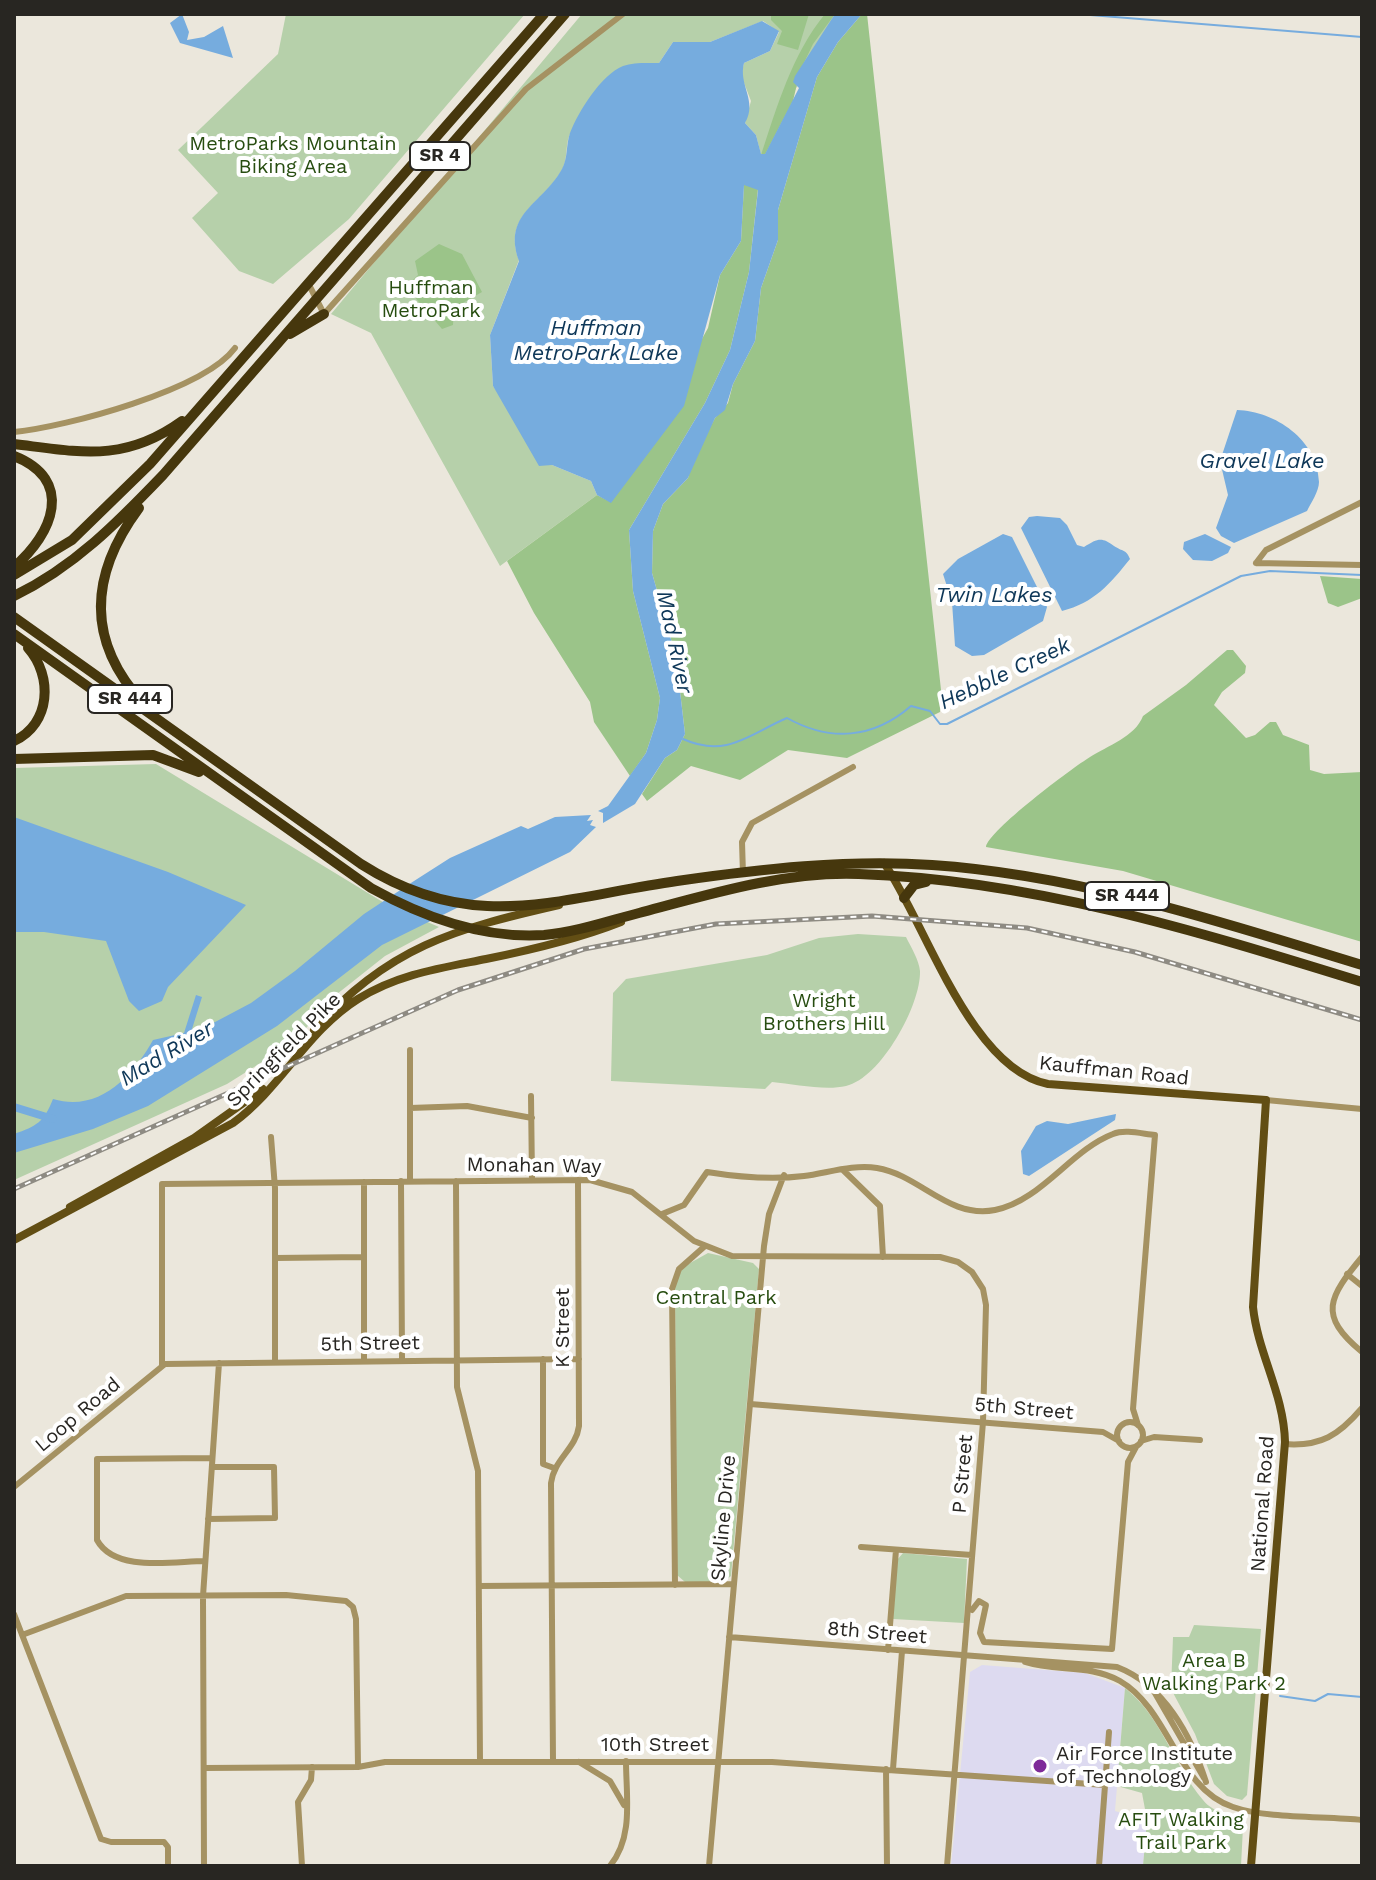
<!DOCTYPE html>
<html>
<head>
<meta charset="utf-8">
<style>
  body { margin:0 }
  #map { position:relative; width:1376px; height:1880px; overflow:hidden; background:#ebe7dc; font-family:"Work Sans",sans-serif }
  canvas { display:block }
  .frame { position:absolute; inset:0; border:16px solid #282622; pointer-events:none }
</style>
</head>
<body>
<div id="map">
<canvas width="1376" height="1880"></canvas>
<div class="frame"></div>
</div>
<script>
const ctx = document.querySelector('canvas').getContext('2d');
ctx.lineJoin = 'round';
function paint(path, color) { ctx.fillStyle = color; ctx.fill(path, 'evenodd'); }
function trace(path, color, width, dash) { ctx.strokeStyle = color; ctx.lineWidth = width; ctx.lineCap = dash ? 'butt' : 'round'; ctx.setLineDash(dash || []); ctx.stroke(path); }
function drawText(font, color, halo, rows, align = 'center') {
  ctx.font = font + ' "Work Sans",sans-serif'; ctx.lineWidth = 8; ctx.setLineDash([]); ctx.textBaseline = 'middle'; ctx.strokeStyle = halo; ctx.fillStyle = color; for (const [text, x, y, turn = 0] of rows) {
    ctx.save(); ctx.translate(x, y); ctx.rotate((+turn || 0) * Math.PI / 180); ctx.textAlign = isNaN(turn) ? turn : align; if (halo) ctx.strokeText(text, 0, 0); ctx.fillText(text, 0, 0); ctx.restore();
  }
}
const education = new Path2D(`
  M982,1665L1085,1673L1125,1688L1115,1811L1147,1820L1143,1866H951L970,1672Z`);
const green = new Path2D(`
  M286,14H525L349,219L273,284L239,271L192,218L218,193L178,150L278,54Z
  M582,14H835L761,155L756,135L745,123L751,101L741,75L744,63L770,51L779,32L763,21L710,42H673L659,63H641C621,83 586,109 571,132C565,142 568,157 563,168C544,204 502,214 519,260L490,335L493,386L552,465L591,481L597,495L500,566L371,333L331,314Z
  M156,764L386,904L439,927L385,956L332,998L294,1042L227,1084L14,1180V768Z
  M858,934L906,937C911,947 919,960 920,971C921,1005 881,1078 846,1086C825,1091 794,1084 772,1082L765,1089L611,1081L613,993L626,979L767,955L819,938Z
  M708,1253L753,1263L759,1269L731,1576L724,1582H685L677,1575L675,1284L683,1267Z
  M903,1553L967,1559L964,1623L893,1619L897,1560Z
  M1194,1625L1261,1629L1247,1795L1242,1800L1227,1796L1214,1784L1195,1734L1171,1689L1173,1637H1189Z
  M1125,1688C1162,1717 1173,1765 1203,1800C1214,1814 1233,1814 1243,1827L1241,1866H1143L1147,1820L1142,1793L1117,1786Z`);
const forest = new Path2D(`
  M771,14H809L798,50L777,44L782,31L771,20Z
  M825,14H835L813,44L800,71L793,101L765,155H761C777,107 792,54 825,14Z
  M862,14H867L942,699L940,712L847,758L788,750L740,780L691,766L647,801L642,794L665,758L677,750L685,734L676,657L652,573L653,531L663,504L688,478L694,457L715,418L728,403L733,384L755,341L761,288L778,240V210L817,77L838,42Z
  M744,184L758,189L749,272L730,350L705,403L629,530L633,591L660,698L657,720L646,753L630,776L594,722L590,702L534,613L507,561L597,495L611,502L708,328L720,275L741,241Z
  M439,244L462,254L482,292L454,308L453,325L442,329L406,287L418,275L415,261Z
  M1320,576L1362,579V598L1338,607L1328,603Z
  M1227,650H1233L1246,666L1245,673L1222,692L1214,705L1246,738L1255,735L1270,722H1276L1283,735L1309,745L1310,770L1324,774L1362,772V942L1123,871L986,847C988,831 1072,768 1090,757C1107,746 1135,737 1143,716L1186,685Z`);
const water = new Path2D(`
  M182,14L189,32L187,40L204,37L223,26L233,58L180,43L170,23Z
  M835,14H862L838,42L817,77L778,210V240L761,288L755,341L733,384L725,410L715,418L688,478L663,504L653,531L652,573L676,657L685,734L677,750L665,758L635,804L603,823V813L598,811L608,806L646,753L657,720L660,698L633,591L629,530L705,403L730,350L749,272L758,190L744,185L741,241L720,275L684,406L611,503L597,495L591,481L552,465L539,466L493,386L490,335L519,261C502,213 542,205 562,169C568,158 566,144 570,133C578,112 601,75 623,66C634,62 648,63 659,63L673,42H710L762,21L779,31L770,51L744,63C738,85 758,101 745,123L756,135L761,154H765L799,88L793,82L795,76Z
  M1237,410C1275,411 1318,440 1319,482C1319,491 1311,503 1307,511L1234,543L1221,536L1216,528L1228,495L1220,461Z
  M1037,516L1060,518L1067,525L1077,545L1084,547C1098,538 1102,537 1114,546C1123,552 1126,549 1130,559C1110,584 1094,603 1062,611L1021,528L1029,517Z
  M1003,534L1012,537L1047,607L1043,621L984,655L972,656L955,646L952,602L943,574L958,559Z
  M1205,534L1231,547L1228,553L1212,561L1193,560L1183,549L1184,542Z
  M591,815L587,821L593,820L590,825L596,827L570,852L382,945L277,1026L148,1106L93,1129L14,1153V1134C37,1126 44,1122 53,1099C99,1113 133,1076 153,1040L184,1033L196,995L202,997L192,1029L200,1030L251,1003L295,971L364,914L414,881L450,858L521,826L528,829L555,817Z
  M14,817L168,872L246,905L168,987L162,1001L139,1011L129,1001L106,941L44,932H14Z
  M1116,1114L1115,1120L1029,1176L1023,1174L1021,1151L1036,1126L1047,1121L1068,1124Z`);
const stream = new Path2D(`
  M1078,14L1362,37
  M683,739C727,759 751,733 787,718C830,742 873,739 911,706L930,711L940,724H947L1241,576L1270,571L1362,575
  M1280,1696L1315,1701L1328,1694L1362,1697`);
const river = new Path2D(`
  M14,1107L53,1119`);
const minor = new Path2D(`
  M308,283L324,314L526,89L623,14
  M14,432C66,427 204,390 235,348
  M1256,563L1266,550L1362,502
  M1256,563L1362,565
  M743,874L742,842L752,823L853,767
  M410,1050V1181
  M531,1096L532,1180
  M1266,1100L1362,1109
  M410,1108L467,1106L532,1118
  M271,1137L275,1188V1361
  M843,1170L880,1206L883,1257
  M401,1181L402,1360
  M456,1181L457,1387L478,1471L480,1762
  M364,1182V1360
  M662,1214L684,1205L707,1172C738,1177 772,1180 804,1176C827,1173 854,1164 877,1168C920,1175 948,1219 995,1210C1041,1201 1071,1150 1113,1134C1125,1129 1143,1134 1155,1135L1133,1409L1138,1425
  M1362,1257C1329,1297 1317,1315 1362,1352
  M275,1258L364,1257
  M1347,1274L1362,1286
  M543,1359V1464L554,1468
  M162,1365V1184L590,1180L632,1192L694,1241L732,1256L940,1257L958,1262L972,1272L983,1289L986,1305L983,1422L947,1866
  M750,1404L1103,1432L1119,1441
  M1117 1435a13 13 0 1 1 26 0a13 13 0 1 1-26 0Z
  M1141,1441L1154,1437L1200,1440
  M1284,1444C1321,1447 1339,1435 1362,1408
  M14,1487L165,1364L579,1359
  M208,1519L275,1518L274,1467H212
  M861,1547L972,1555
  M205,1561C174,1561 115,1573 97,1540V1459L212,1458
  M675,1585L672,1289L679,1269L705,1246
  M479,1586L733,1584
  M972,1610L979,1601L986,1605L980,1633L984,1642L1112,1649L1128,1462L1136,1447
  M14,1614L101,1839L111,1842H164L168,1847V1866
  M22,1635L126,1596L286,1595L346,1601L353,1607L356,1619L358,1767
  M729,1637L1117,1667C1164,1685 1191,1735 1206,1782
  M888,1650L896,1550
  M1025,1662C1056,1672 1090,1664 1120,1681C1170,1710 1177,1789 1233,1807C1267,1819 1325,1816 1362,1820
  M1152,1688L1204,1778
  M553,1761L551,1483C554,1459 576,1449 579,1426L578,1180
  M579,1762L610,1781L624,1805
  M204,1768L358,1767L385,1762H772L1105,1785
  M886,1769L887,1866
  M893,1769L902,1651
  M204,1866L203,1596L219,1363
  M302,1866L298,1802L311,1780L312,1767
  M610,1866C634,1837 626,1796 626,1761
  M709,1866L764,1246L769,1214L784,1175
  M1099,1866L1109,1732`);
const major = new Path2D(`
  M884,863C925,922 970,1069 1048,1084L1266,1100L1253,1307C1258,1354 1284,1394 1285,1442L1251,1866
  M314,1030C388,947 454,929 559,905
  M70,1207L194,1138L263,1089
  M14,1240L233,1123C281,1088 307,1031 358,999C398,974 441,968 486,959C531,950 578,939 621,922`);
const highway = new Path2D(`
  M290,334L324,314
  M14,444C80,452 124,463 182,421
  M14,456C75,480 53,534 14,567
  M139,508C90,574 85,640 143,703
  M14,575L72,540L150,464L544,14
  M14,596C74,567 118,522 163,475L565,14
  M14,617L361,864C474,936 557,898 677,881C760,869 848,859 932,865C1080,875 1221,922 1362,965
  M14,634L371,888C423,917 484,939 544,935C577,932 608,921 639,913C710,894 785,871 859,874C1033,880 1197,931 1362,982
  M14,741C51,724 53,676 28,648
  M14,759L153,755L199,772
  M904,898L914,885L926,882`);
const rail = new Path2D(`
  M14,1189L458,990L584,949L716,924L872,916L1027,928L1135,952L1362,1020`);
const markers = [
  [1040,1766,8,"#7e2a99"]
];
const shields = [
  [440,156,60],
  [130,699,84],
  [1127,896,84]
];
const shieldNames = [
  ["SR 4",440,156],
  ["SR 444",130,699],
  ["SR 444",1127,896]
];
const parkNames = [
  ["MetroParks Mountain",293,144],
  ["Biking Area",293,167],
  ["Huffman",431,288],
  ["MetroPark",431,311],
  ["Wright",824,1001],
  ["Brothers Hill",824,1024],
  ["Central Park",716,1298],
  ["Area B",1214,1661],
  ["Walking Park 2",1214,1684],
  ["AFIT Walking",1181,1820],
  ["Trail Park",1181,1843]
];
const streetNames = [
  ["Springfield Pike",284,1050,-45],
  ["Kauffman Road",1114,1071,6],
  ["Monahan Way",534,1166,1],
  ["K Street",563,1328,-90],
  ["5th Street",370,1344,-1],
  ["5th Street",1024,1409,5],
  ["Loop Road",78,1415,-40],
  ["P Street",963,1474,-85],
  ["National Road",1263,1504,-86],
  ["Skyline Drive",724,1518,-85],
  ["8th Street",877,1633,5],
  ["10th Street",655,1745]
];
const poiNames = [
  ["Air Force Institute",1056,1754],
  ["of Technology",1056,1777]
];
const waterNames = [
  ["Huffman",596,329],
  ["MetroPark Lake",596,354],
  ["Gravel Lake",1262,462],
  ["Twin Lakes",994,596],
  ["Mad River",674,642,78],
  ["Hebble Creek",1005,674,-25],
  ["Mad River",167,1054,-31]
];
paint(education, '#dddaf0');
paint(green, '#b6d0aa');
paint(forest, '#9bc489');
paint(water, '#76acde');
trace(stream, '#76acde', 2);
trace(river, '#76acde', 8);
trace(minor, '#a59262', 6);
trace(major, '#624e14', 8);
trace(highway, '#46370d', 10);
trace(rail, '#8e8b83', 5);
trace(rail, '#fff', 2, [6]);
for (const [x, y, r, color] of markers) { const dot = new Path2D(); dot.arc(x, y, r, 0, 2 * Math.PI); ctx.fillStyle = color; ctx.fill(dot); trace(dot, '#fff', 3); }
for (const [x, y, w] of shields) { const box = new Path2D(); box.roundRect(x - w / 2, y - 14, w, 28, 6); ctx.fillStyle = '#fff'; ctx.fill(box); trace(box, '#282622', 2); }
drawText('bold 18px', '#282622', null, shieldNames);
drawText('20px', '#274d10', '#fff', parkNames);
drawText('20px', '#282622', '#fff', streetNames);
drawText('20px', '#282622', '#fff', poiNames, 'left');
drawText('italic 22px', '#0e3758', '#fff', waterNames);
</script>
</body>
</html>
